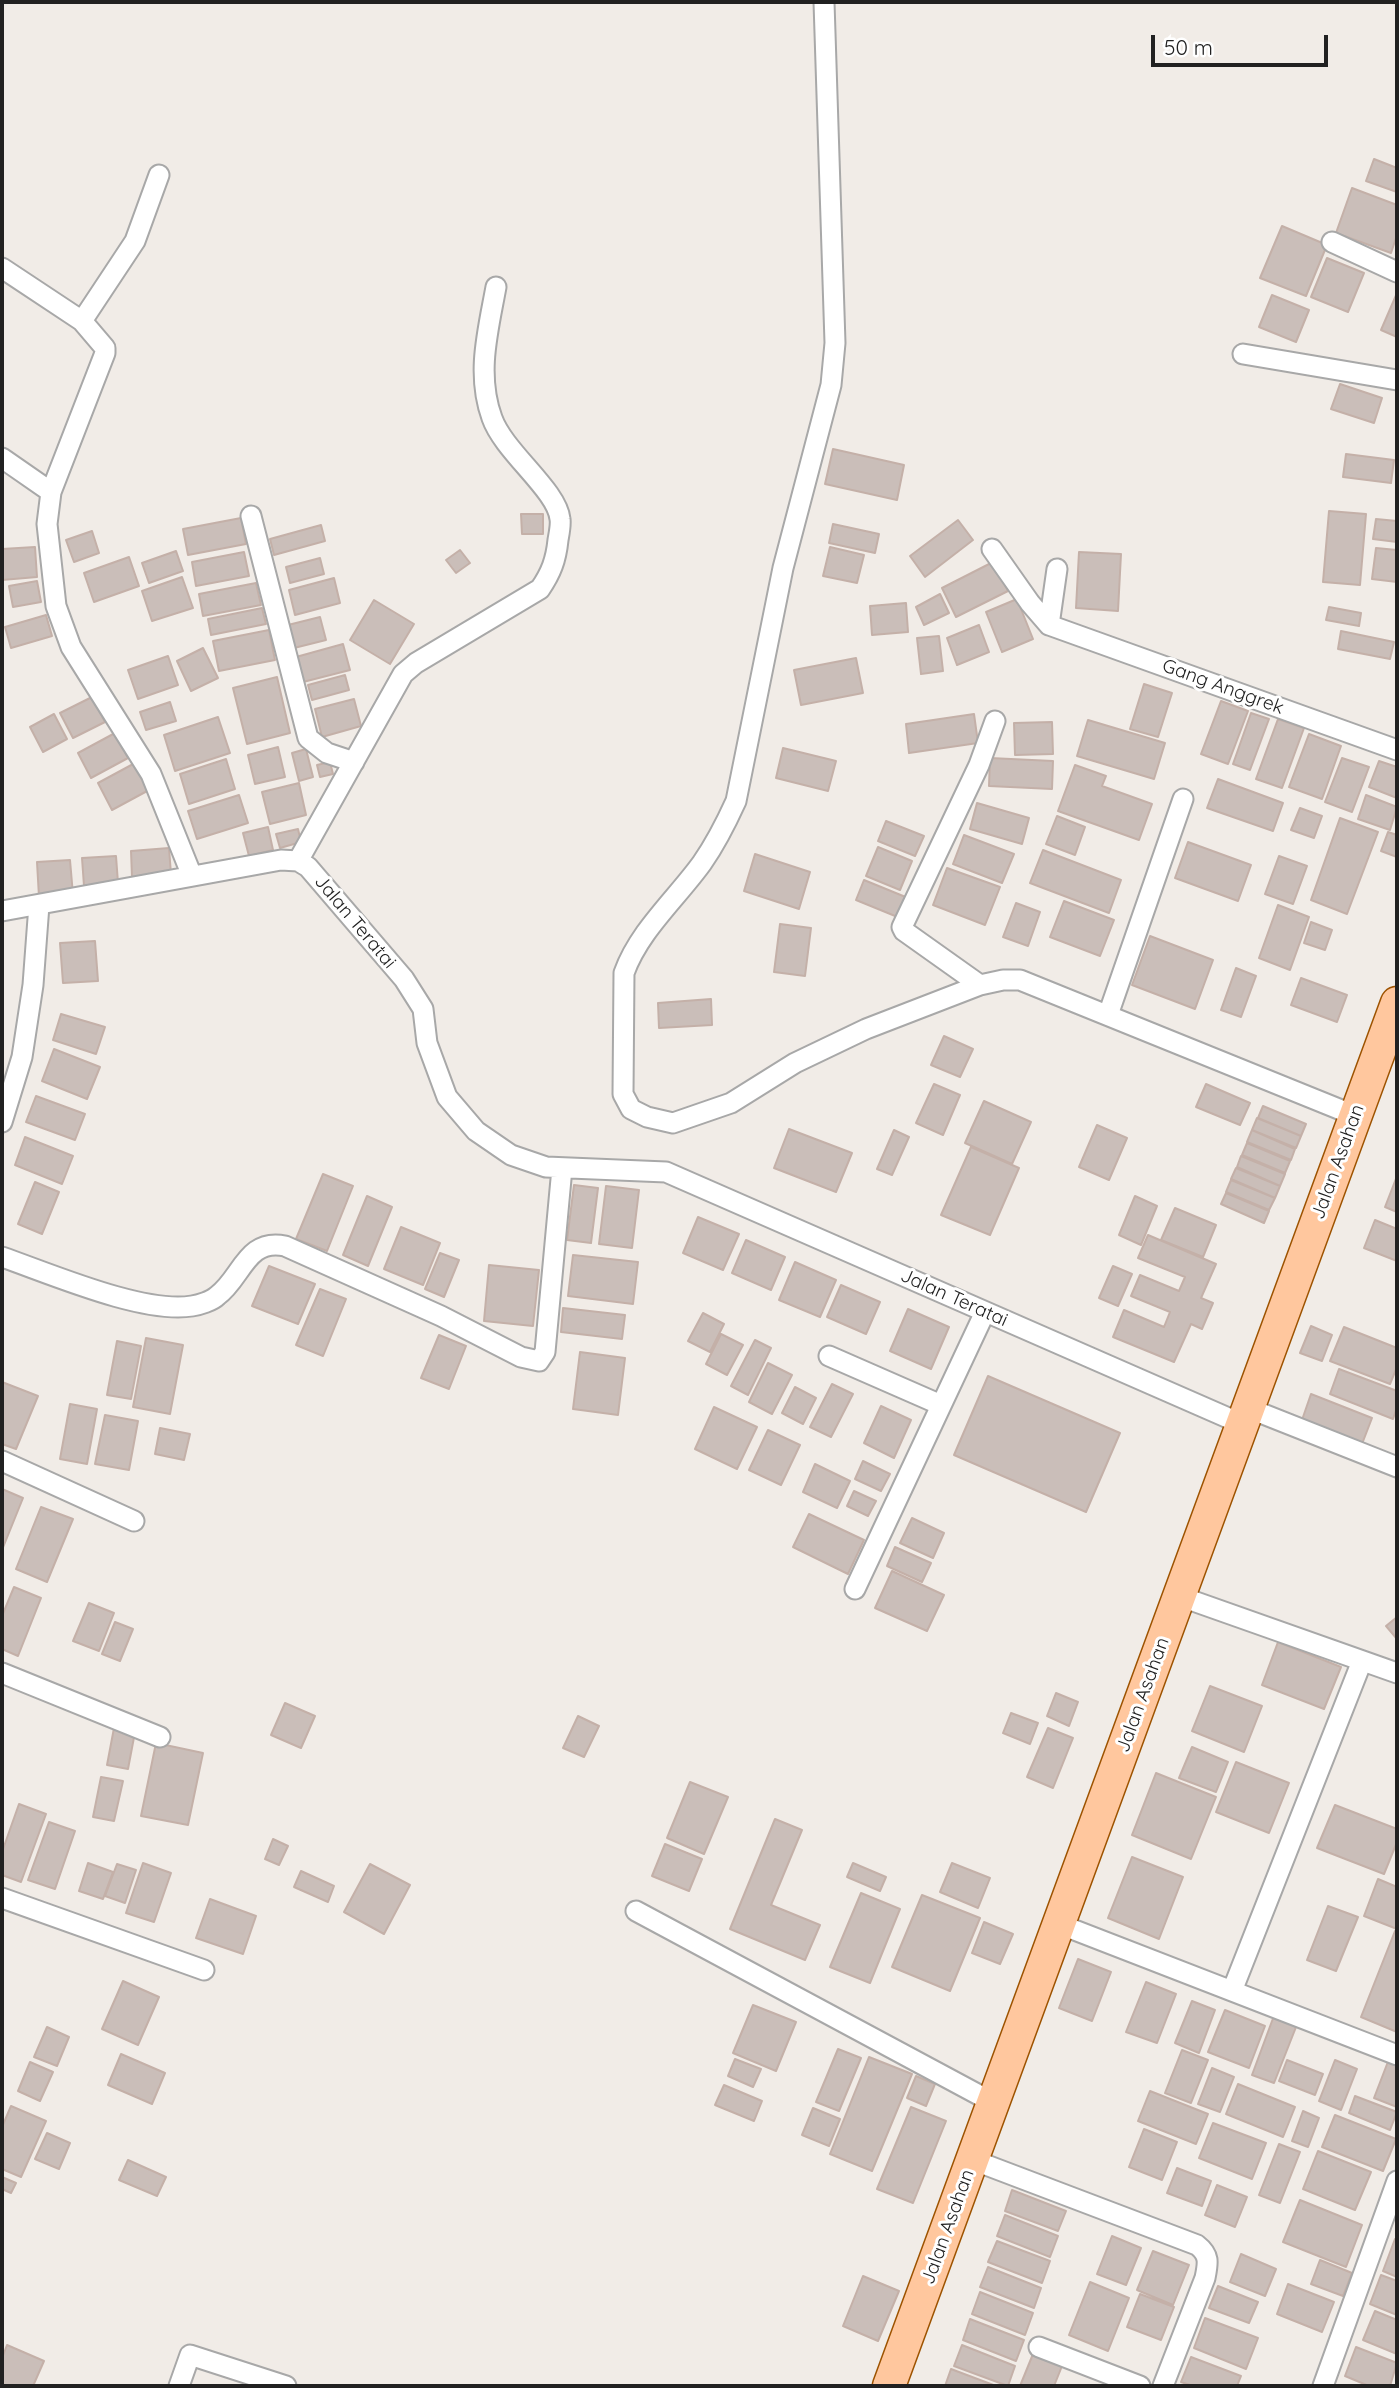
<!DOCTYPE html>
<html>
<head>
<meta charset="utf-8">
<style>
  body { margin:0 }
  #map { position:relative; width:1399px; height:2388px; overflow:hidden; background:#f1ece7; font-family:Quicksand,sans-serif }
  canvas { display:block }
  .frame { position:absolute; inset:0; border:4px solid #212121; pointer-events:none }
  .scale { position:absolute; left:1151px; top:35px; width:177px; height:32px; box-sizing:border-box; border:4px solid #212121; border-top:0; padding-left:9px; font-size:21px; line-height:24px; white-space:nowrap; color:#212121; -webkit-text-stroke:5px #fff; paint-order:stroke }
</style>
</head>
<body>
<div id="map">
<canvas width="1399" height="2388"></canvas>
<div class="frame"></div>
<div class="scale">50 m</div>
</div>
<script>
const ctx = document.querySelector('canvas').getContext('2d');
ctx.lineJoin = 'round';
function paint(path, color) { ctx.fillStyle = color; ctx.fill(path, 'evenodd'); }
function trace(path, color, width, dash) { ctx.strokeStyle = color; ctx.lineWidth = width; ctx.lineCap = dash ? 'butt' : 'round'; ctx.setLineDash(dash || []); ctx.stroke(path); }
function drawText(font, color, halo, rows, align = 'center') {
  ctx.font = font + ' Quicksand,sans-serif'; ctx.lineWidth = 6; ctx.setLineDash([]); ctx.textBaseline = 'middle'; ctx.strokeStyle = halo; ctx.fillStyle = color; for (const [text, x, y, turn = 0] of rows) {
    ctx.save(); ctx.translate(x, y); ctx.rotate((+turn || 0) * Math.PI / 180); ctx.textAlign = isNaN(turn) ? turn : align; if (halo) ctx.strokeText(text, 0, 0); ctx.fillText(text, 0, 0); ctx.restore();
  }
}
const building = new Path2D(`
  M1374,159L1397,168V192L1366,181Z
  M1352,188L1397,205V235L1391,253L1336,233Z
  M1282,226L1327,245L1306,296L1260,278Z
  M1327,258L1364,273L1348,312L1311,297Z
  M1397,293V337L1381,330Z
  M1272,295L1309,310L1296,342L1259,327Z
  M1340,384L1382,398L1374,423L1331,409Z
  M833,449L904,465L897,500L825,484Z
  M1346,454L1394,460L1391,483L1343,477Z
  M1329,511L1366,514L1360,585L1323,582Z
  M521,514H543V534H522Z
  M241,518L246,544L188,555L183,529Z
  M1376,519L1397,521V542L1373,539Z
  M958,520L973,540L925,577L910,556Z
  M833,524L879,534L875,553L829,543Z
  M321,525L325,541L274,555L270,539Z
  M92,531L99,553L74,562L66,540Z
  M35,547L37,577L2,580V549Z
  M830,547L864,555L857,583L823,576Z
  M1376,548L1397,550V582L1372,579Z
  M460,550L470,563L456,573L446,560Z
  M176,551L183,571L149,583L142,563Z
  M244,552L249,576L196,586L192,562Z
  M1079,552L1121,554L1118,611L1076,608Z
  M129,557L139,586L94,602L84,573Z
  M320,558L324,574L290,583L286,567Z
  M993,562L1008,591L956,617L942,588Z
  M182,577L193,608L152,621L142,591Z
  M334,578L340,603L295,615L289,590Z
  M37,581L41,602L13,607L9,586Z
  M256,583L261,605L203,616L199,594Z
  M940,594L949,613L924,625L916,607Z
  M1017,599L1033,639L1002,652L986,612Z
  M374,600L414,624L390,664L350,640Z
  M906,603L908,632L872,635L870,606Z
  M1329,607L1361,613L1359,626L1326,620Z
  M262,608L266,624L211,635L208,619Z
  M46,615L52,636L11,648L5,627Z
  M320,617L326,640L294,648L288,625Z
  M979,625L989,652L957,665L947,638Z
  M269,630L275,660L219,671L213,641Z
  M1341,631L1394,642L1390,659L1338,649Z
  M939,636L943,671L921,674L917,638Z
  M343,644L350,670L303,682L296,657Z
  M203,648L218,678L191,691L177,661Z
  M168,656L178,685L138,699L128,670Z
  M856,658L863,693L801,705L794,670Z
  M345,675L349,690L312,700L308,685Z
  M277,677L290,733L247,744L233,688Z
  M1144,684L1172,693L1158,737L1130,729Z
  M92,697L105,722L73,738L60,713Z
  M354,699L361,726L322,737L315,709Z
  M1221,701L1248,711L1228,764L1201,754Z
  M170,702L176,721L146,730L140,712Z
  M1251,713L1269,719L1250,770L1233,764Z
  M54,714L67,739L43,752L30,727Z
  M974,714L978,743L909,753L906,724Z
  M218,717L230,753L175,771L164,735Z
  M1278,719L1304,728L1282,788L1256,779Z
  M1088,720L1165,743L1154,779L1077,756Z
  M1052,722L1053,754L1015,755L1014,723Z
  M115,733L128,758L91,778L78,753Z
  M1309,734L1341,746L1322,799L1289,787Z
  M278,747L285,777L255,784L248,755Z
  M783,748L836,761L828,791L776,778Z
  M306,749L313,777L299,781L292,753Z
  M990,758L1053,761L1052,789L989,786Z
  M1342,758L1369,767L1352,812L1325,802Z
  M226,759L235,789L189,804L180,774Z
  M1379,761L1397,767V798L1369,787Z
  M330,762L333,774L320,777L317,765Z
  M135,763L149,790L112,810L98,783Z
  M1075,765L1106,776L1102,786L1152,804L1139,840L1058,811Z
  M1218,779L1283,803L1273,831L1207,808Z
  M299,783L306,815L270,824L262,792Z
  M239,795L248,823L197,839L188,811Z
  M1366,795L1397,807L1390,830L1358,819Z
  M977,803L1029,818L1022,844L970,829Z
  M1300,808L1322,816L1314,838L1291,830Z
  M1057,816L1085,827L1075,855L1046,844Z
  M1340,818L1378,832L1347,914L1311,900Z
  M886,821L924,836L915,856L878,841Z
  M268,827L273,850L249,856L243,833Z
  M298,829L301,842L280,848L276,834Z
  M1388,832L1397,835V857L1381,851Z
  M964,835L1014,854L1002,883L953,864Z
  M1188,842L1251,865L1238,901L1175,878Z
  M878,847L912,861L900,890L866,876Z
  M169,848L171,874L132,877L131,851Z
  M1043,850L1121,880L1109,913L1030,883Z
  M755,854L810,872L799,909L744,891Z
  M116,856L118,883L84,886L82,858Z
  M1279,856L1307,866L1293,904L1265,894Z
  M70,860L73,895L39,897L37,862Z
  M947,868L1000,887L985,925L933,905Z
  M864,880L908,898L900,918L856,900Z
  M1064,901L1114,920L1100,956L1050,937Z
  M1016,903L1040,912L1028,946L1003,937Z
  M1278,905L1309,917L1290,970L1259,958Z
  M1311,922L1332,930L1325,950L1304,943Z
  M780,924L811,928L805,976L774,972Z
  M1150,936L1213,960L1195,1009L1132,985Z
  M95,941L98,981L63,983L60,943Z
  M1236,968L1256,976L1241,1017L1221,1010Z
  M1301,978L1347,995L1337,1022L1291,1005Z
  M711,999L712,1025L659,1028L658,1003Z
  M61,1014L105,1027L96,1054L53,1040Z
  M944,1036L973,1049L960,1077L931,1065Z
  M54,1049L100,1067L87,1099L42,1081Z
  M934,1084L960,1095L943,1135L916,1123Z
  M1206,1084L1250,1103L1240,1125L1196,1107Z
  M36,1096L85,1114L75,1140L26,1122Z
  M984,1101L1031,1122L1012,1164L965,1143Z
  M1263,1106L1306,1124L1301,1136L1258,1118Z
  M1257,1118L1301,1136L1296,1148L1252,1130Z
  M1097,1125L1127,1138L1109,1180L1079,1167Z
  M789,1129L852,1153L836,1192L774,1168Z
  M894,1130L909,1137L892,1175L877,1169Z
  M1252,1130L1295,1149L1291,1160L1247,1142Z
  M25,1137L73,1156L62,1184L15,1165Z
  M1247,1143L1290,1161L1285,1173L1242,1155Z
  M971,1147L1019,1168L990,1235L941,1215Z
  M1241,1156L1285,1174L1280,1186L1237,1167Z
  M1236,1168L1280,1186L1275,1198L1231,1179Z
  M323,1174L353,1186L327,1251L296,1239Z
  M1397,1176V1212L1385,1207Z
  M1231,1180L1275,1198L1269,1210L1226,1192Z
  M35,1182L59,1192L42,1234L18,1224Z
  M574,1185L598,1188L591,1243L567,1240Z
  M606,1186L639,1190L632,1248L599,1244Z
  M1226,1193L1269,1211L1264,1223L1221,1204Z
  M367,1196L392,1207L368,1266L343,1255Z
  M1135,1196L1157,1206L1141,1245L1119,1235Z
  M1175,1208L1216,1225L1203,1257L1161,1240Z
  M698,1217L739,1234L723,1270L683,1253Z
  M1375,1220L1397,1229V1261L1364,1248Z
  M401,1227L440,1243L423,1285L384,1269Z
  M1148,1235L1216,1264L1201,1298L1213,1303L1202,1329L1191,1324L1174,1362L1113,1337L1124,1310L1164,1327L1170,1312L1131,1296L1140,1275L1179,1291L1185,1277L1138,1258Z
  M746,1240L785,1257L771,1290L732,1273Z
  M440,1253L459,1260L444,1297L425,1289Z
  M573,1255L638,1262L633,1304L568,1296Z
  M795,1262L836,1280L820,1317L779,1300Z
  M489,1265L539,1270L533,1326L484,1321Z
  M269,1266L315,1284L298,1324L252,1306Z
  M1113,1266L1132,1274L1118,1306L1099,1298Z
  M841,1285L880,1302L866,1334L827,1317Z
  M320,1289L346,1299L323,1356L296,1345Z
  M563,1308L625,1315L622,1339L561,1332Z
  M908,1309L949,1327L931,1369L890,1351Z
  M703,1313L724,1324L710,1352L688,1341Z
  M1311,1326L1332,1335L1322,1361L1300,1353Z
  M1344,1327L1397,1348V1367L1390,1384L1330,1361Z
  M721,1334L743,1345L727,1375L706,1364Z
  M439,1335L466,1346L449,1389L421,1378Z
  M146,1338L183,1345L170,1414L133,1407Z
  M755,1340L771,1348L748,1395L731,1386Z
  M117,1341L141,1346L131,1399L107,1395Z
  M580,1352L625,1358L618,1415L573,1409Z
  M768,1363L792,1375L772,1414L749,1402Z
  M1339,1369L1397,1391V1407L1393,1419L1330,1394Z
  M988,1376L1120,1433L1086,1512L954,1455Z
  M2,1382L38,1396L16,1449L2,1444Z
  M832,1384L853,1394L831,1437L810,1427Z
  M795,1387L816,1398L803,1424L782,1413Z
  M1311,1394L1372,1418L1362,1444L1302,1420Z
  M70,1404L97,1409L87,1464L60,1459Z
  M881,1406L911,1420L894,1458L864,1443Z
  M714,1407L757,1427L737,1469L695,1449Z
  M105,1415L138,1421L129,1470L95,1464Z
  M160,1428L190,1434L184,1460L155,1454Z
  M768,1430L800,1445L781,1485L749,1470Z
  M863,1461L890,1474L881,1491L855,1479Z
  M815,1464L850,1481L837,1508L803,1492Z
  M2,1489L23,1498L2,1550Z
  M854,1491L876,1501L868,1516L847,1506Z
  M41,1507L73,1519L47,1582L16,1569Z
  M809,1514L864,1540L848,1574L793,1547Z
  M912,1518L944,1533L933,1558L900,1543Z
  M895,1547L931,1563L922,1582L887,1566Z
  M892,1571L944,1595L927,1631L875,1608Z
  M14,1587L41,1598L18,1656L2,1649V1616Z
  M89,1603L114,1613L99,1651L73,1641Z
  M1397,1617V1639L1386,1626Z
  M115,1622L133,1629L120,1661L102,1654Z
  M1278,1642L1341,1667L1324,1709L1262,1685Z
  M1210,1686L1262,1706L1244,1752L1192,1731Z
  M1056,1693L1078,1702L1069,1726L1047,1716Z
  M285,1703L315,1716L301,1748L271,1735Z
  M1011,1713L1038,1723L1030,1744L1003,1733Z
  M578,1716L599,1726L584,1757L563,1748Z
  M114,1728L135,1732L128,1769L107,1765Z
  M1048,1728L1073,1738L1053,1788L1027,1777Z
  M156,1743L203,1753L188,1825L141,1816Z
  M1192,1747L1228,1762L1216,1792L1179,1778Z
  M1236,1762L1289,1783L1269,1833L1216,1812Z
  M1156,1773L1216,1797L1191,1859L1132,1835Z
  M101,1777L123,1781L114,1821L93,1817Z
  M690,1782L728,1797L704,1854L667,1838Z
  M19,1804L46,1814L21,1882L2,1875V1852Z
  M1335,1805L1397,1829V1842L1384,1874L1317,1848Z
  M775,1819L802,1830L771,1905L820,1925L805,1960L730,1929Z
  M49,1822L75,1831L55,1889L28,1880Z
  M273,1839L288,1846L279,1865L265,1859Z
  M665,1844L702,1859L689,1891L652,1876Z
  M1132,1857L1183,1877L1159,1939L1108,1918Z
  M88,1863L113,1872L103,1899L79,1891Z
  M143,1863L171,1873L154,1922L126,1913Z
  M853,1863L886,1877L880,1891L847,1877Z
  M952,1863L990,1878L978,1908L940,1892Z
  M117,1864L136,1870L125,1903L105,1896Z
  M370,1864L410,1885L384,1934L344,1912Z
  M301,1871L334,1886L328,1902L294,1887Z
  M1378,1879L1397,1887V1929L1364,1916Z
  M861,1893L900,1909L870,1983L830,1967Z
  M922,1895L980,1918L950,1991L892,1967Z
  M210,1899L256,1916L243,1954L196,1938Z
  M1328,1906L1358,1917L1336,1971L1307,1960Z
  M984,1922L1013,1934L1000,1964L972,1953Z
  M1395,1931L1397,1932V2032L1361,2017Z
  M1078,1959L1111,1972L1092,2021L1059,2008Z
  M123,1981L159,1997L138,2045L102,2029Z
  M1146,1982L1176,1994L1157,2043L1126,2032Z
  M1192,2001L1215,2010L1199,2053L1175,2043Z
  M753,2005L796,2022L776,2071L733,2053Z
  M1225,2010L1265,2026L1249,2068L1208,2052Z
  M1275,2013L1298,2022L1274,2083L1252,2075Z
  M47,2027L69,2037L57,2066L34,2057Z
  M838,2049L861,2058L839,2111L816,2102Z
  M1182,2050L1208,2060L1191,2103L1165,2093Z
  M121,2054L165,2073L152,2104L108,2085Z
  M869,2057L912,2074L872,2171L830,2154Z
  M735,2059L761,2069L753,2087L728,2076Z
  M1389,2059L1397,2062V2107L1374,2098Z
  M1287,2060L1323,2074L1315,2095L1279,2081Z
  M1335,2060L1357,2069L1341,2110L1319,2101Z
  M30,2062L53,2072L40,2101L18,2091Z
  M1212,2068L1234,2077L1220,2112L1198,2104Z
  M916,2076L935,2084L926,2106L907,2098Z
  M1238,2084L1295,2107L1283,2137L1226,2114Z
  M724,2085L762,2101L754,2121L715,2105Z
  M1150,2091L1208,2114L1196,2144L1138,2121Z
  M1355,2096L1397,2112L1390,2130L1349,2113Z
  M11,2106L46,2121L21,2177L2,2169V2127Z
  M911,2107L946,2121L913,2203L877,2189Z
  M813,2108L840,2119L829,2146L802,2135Z
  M1303,2111L1319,2118L1308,2147L1292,2141Z
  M1335,2115L1396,2139L1383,2171L1322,2147Z
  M1213,2123L1266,2143L1252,2179L1199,2158Z
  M1144,2129L1177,2142L1162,2180L1129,2167Z
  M47,2133L70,2143L59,2169L35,2159Z
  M1279,2144L1300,2152L1280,2203L1259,2195Z
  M1318,2151L1371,2172L1355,2210L1303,2189Z
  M128,2160L166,2177L157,2196L119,2180Z
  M1177,2168L1211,2181L1202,2206L1167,2193Z
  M2,2177L16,2183L11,2193L2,2189Z
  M1217,2185L1247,2197L1235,2227L1205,2215Z
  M1012,2190L1066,2211L1058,2231L1005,2211Z
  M1300,2200L1362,2225L1346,2267L1283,2242Z
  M1005,2215L1058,2236L1050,2257L997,2236Z
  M1112,2236L1141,2248L1126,2285L1097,2274Z
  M1395,2239L1397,2240V2277L1383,2271Z
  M997,2241L1050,2261L1042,2283L988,2262Z
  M1153,2251L1189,2265L1173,2305L1137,2290Z
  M1241,2254L1276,2269L1265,2296L1230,2282Z
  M1320,2260L1352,2273L1343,2296L1311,2284Z
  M988,2267L1041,2288L1034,2308L980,2287Z
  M1381,2275L1397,2281V2315L1370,2304Z
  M863,2276L899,2291L878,2341L843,2326Z
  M1090,2282L1129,2298L1108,2351L1069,2335Z
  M1288,2284L1334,2302L1322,2332L1277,2314Z
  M1218,2286L1258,2302L1249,2323L1209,2308Z
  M980,2292L1033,2313L1025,2335L972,2314Z
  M1140,2294L1174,2307L1161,2340L1127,2327Z
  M1375,2311L1397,2320V2354L1363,2340Z
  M1205,2318L1258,2338L1246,2369L1194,2348Z
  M970,2319L1024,2340L1016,2361L963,2340Z
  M7,2345L44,2361L33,2386H2V2358Z
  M962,2345L1015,2366L1008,2386L954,2366Z
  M1356,2347L1397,2363L1390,2386H1369L1345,2376Z
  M1033,2354L1062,2366L1054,2386H1020Z
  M1191,2357L1241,2376L1237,2386H1193L1181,2382Z
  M951,2369L996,2386H945Z`);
const minor = new Path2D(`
  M824,2L835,343L831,385L783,568L736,801C726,823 716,843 702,863C676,899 639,931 624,973L623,1094L631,1109L647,1117L673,1123L731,1103L795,1063L866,1029L980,985L1003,980H1020L1356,1116
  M1332,242L1397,272
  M2,268L82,321L105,348V353L51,492L47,524L56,606L71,647L151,774L192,876
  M82,321L135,241L159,175
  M1243,354L1397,380
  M2,458L51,492
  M251,516L308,738L327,753L354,762
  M992,549L1030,603L1049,625L1397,750
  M1049,625L1057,569
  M298,861L403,674L416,663L540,589C551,573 556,560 558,540C559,534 561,525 560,519C557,490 504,452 492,418C476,374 488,331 496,287
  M2,911L281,860L298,861L308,867L404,979L423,1009L427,1043L447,1097L476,1131L511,1155L546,1167L666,1172L1242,1424
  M980,985L904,931L902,927L979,765L995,721
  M1108,1015L1183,799
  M2,1122L22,1057L33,985L39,905
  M2,1257C51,1274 143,1314 192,1306C199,1305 212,1301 217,1296C242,1278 246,1238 285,1246L441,1316L521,1357L539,1361L545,1352L562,1168
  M829,1356L941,1405
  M1248,1408L1397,1467
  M2,1461L134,1521
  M855,1589L985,1312
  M1179,1596L1397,1673
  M2,1673L160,1737
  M2,1898L204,1970
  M636,1911L994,2103
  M1059,1924L1397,2055
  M1232,1991L1362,1661
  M973,2160L1197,2245C1210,2255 1208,2263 1205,2278L1163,2386
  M1039,2347L1140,2386
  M179,2386L190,2355L286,2386
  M1323,2386L1397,2181`);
const primary = new Path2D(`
  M889,2386L1397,1003`);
const streetNames = [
  ["Gang Anggrek",1223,687,20],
  ["Jalan Teratai",355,922,50],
  ["Jalan Asahan",1338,1162,-70],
  ["Jalan Teratai",954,1298,24],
  ["Jalan Asahan",1143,1695,-70],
  ["Jalan Asahan",948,2227,-70]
];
paint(building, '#cabeb9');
trace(building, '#c4b0a8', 2);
trace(minor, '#a8a8a8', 23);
trace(primary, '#9d5300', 35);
trace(minor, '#fff', 19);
trace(primary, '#ffc79e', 32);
drawText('19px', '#212121', '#fff', streetNames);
</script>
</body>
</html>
